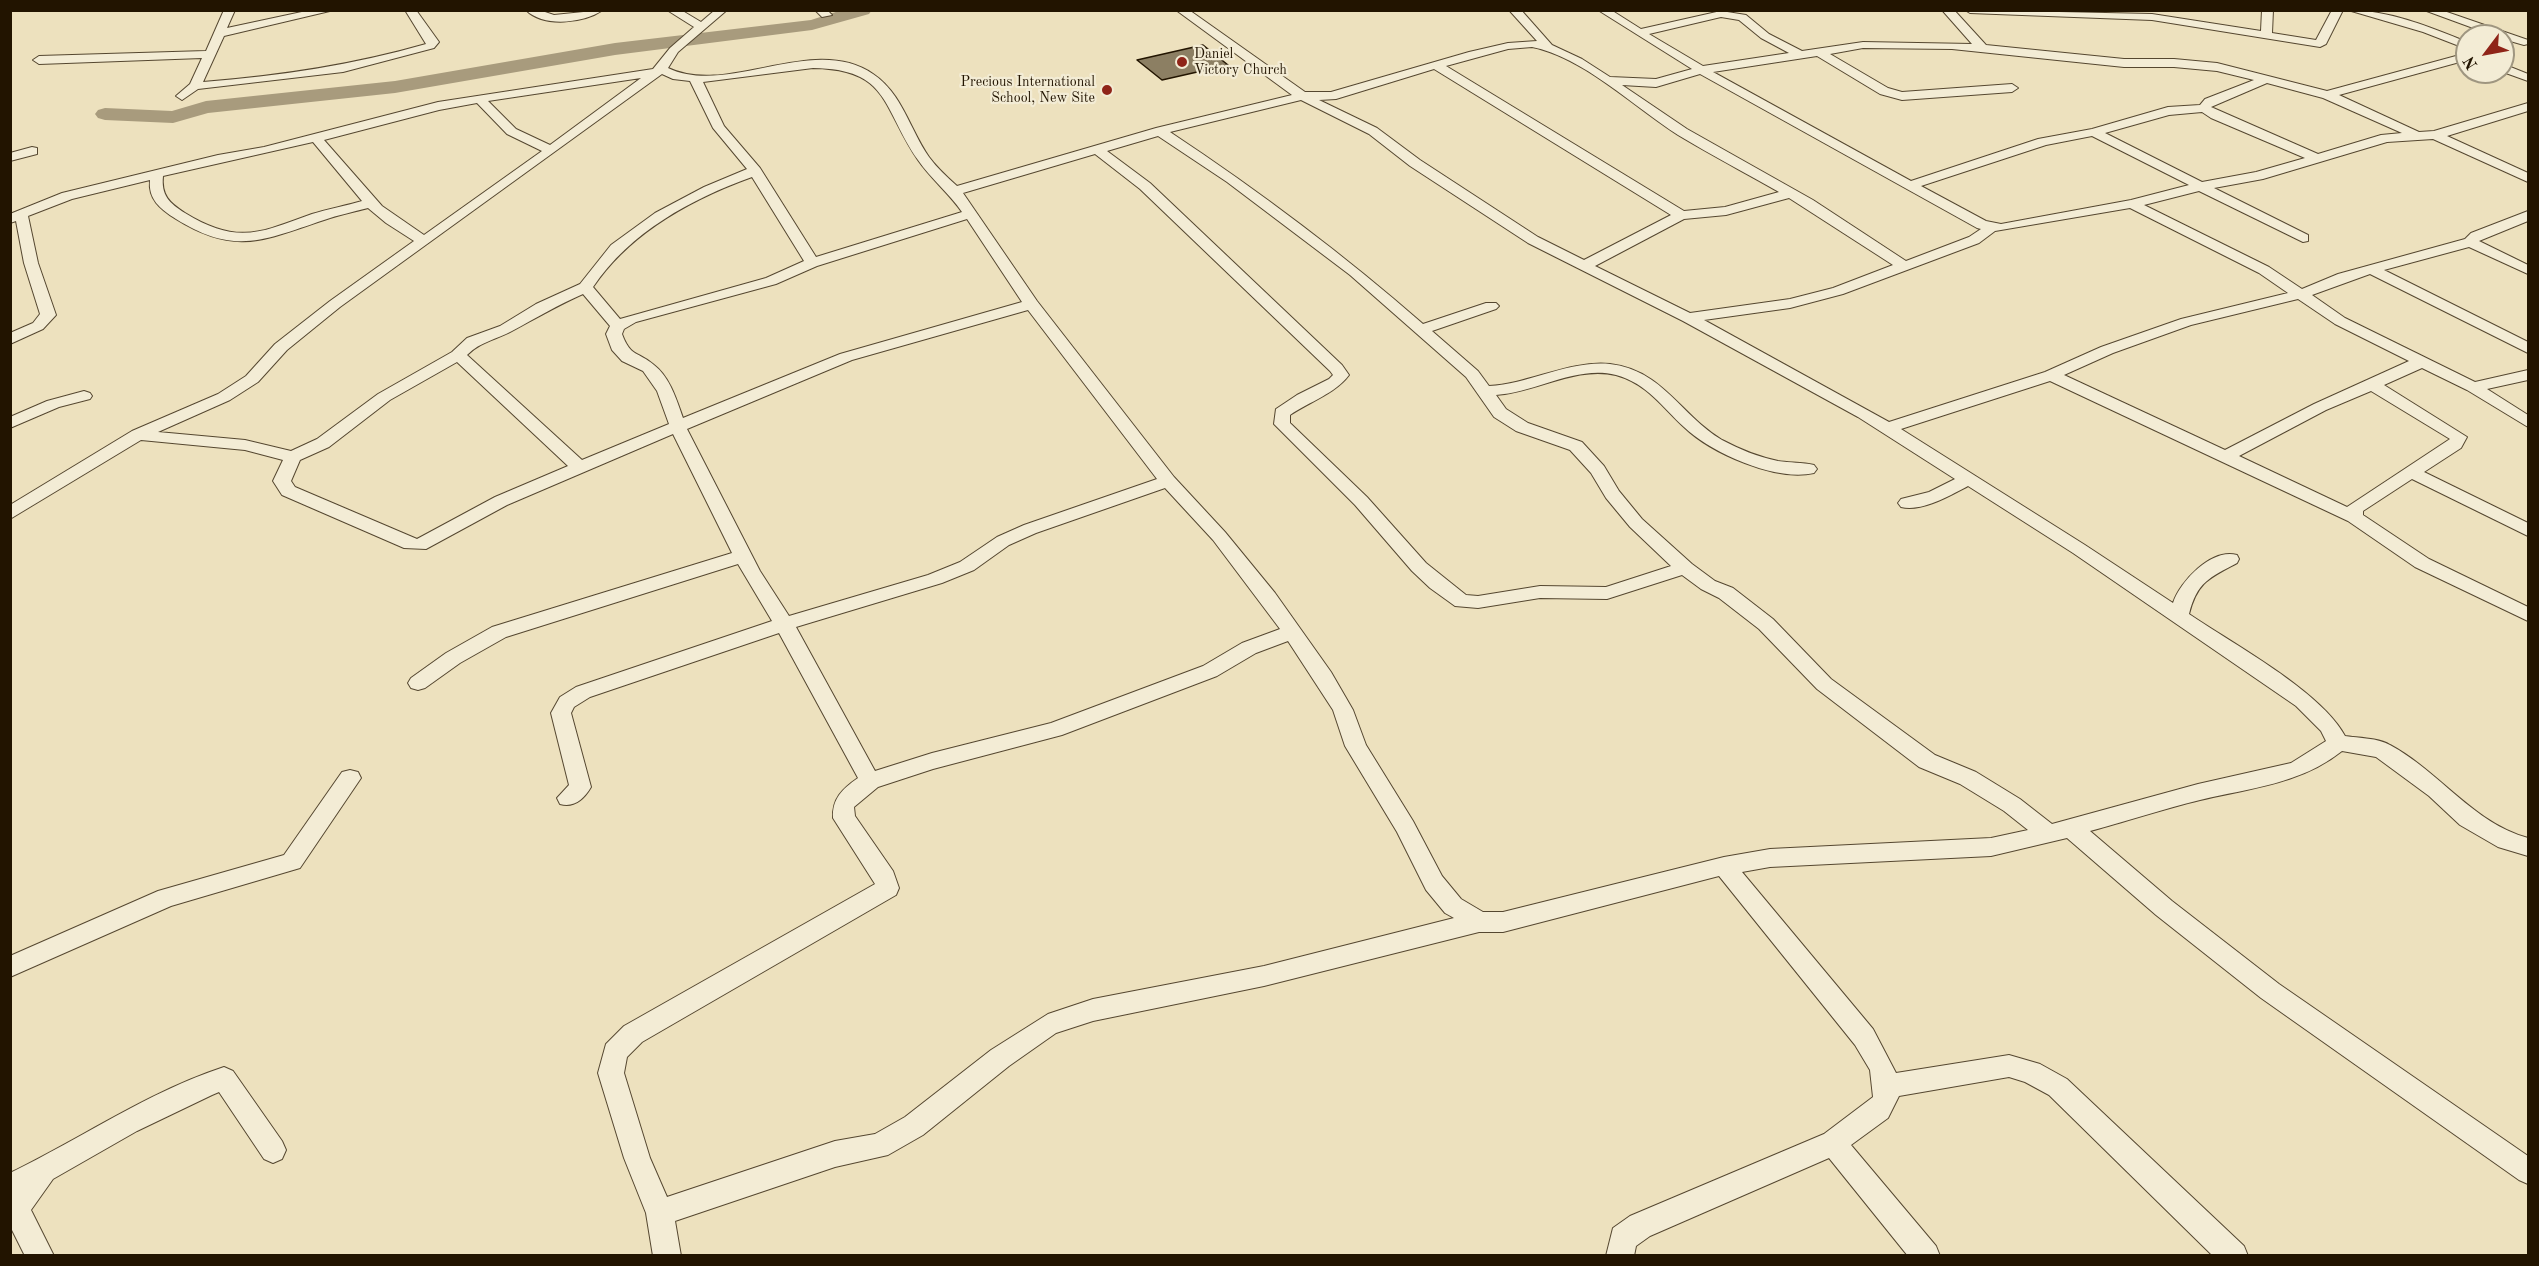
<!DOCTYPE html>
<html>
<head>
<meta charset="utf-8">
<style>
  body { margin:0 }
  #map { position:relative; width:2539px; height:1266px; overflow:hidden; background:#ede1be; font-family:"Old Standard TT",serif }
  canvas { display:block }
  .frame { position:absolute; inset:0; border:12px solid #221400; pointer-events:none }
  .north { position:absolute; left:2455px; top:24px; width:60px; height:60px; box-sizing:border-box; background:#f3ecd5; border:2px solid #9f9680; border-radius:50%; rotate:238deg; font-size:16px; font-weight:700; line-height:24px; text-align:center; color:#221400 }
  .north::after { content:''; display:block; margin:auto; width:21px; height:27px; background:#8f2418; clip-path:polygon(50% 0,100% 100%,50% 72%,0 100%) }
</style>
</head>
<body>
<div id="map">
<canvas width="2539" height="1266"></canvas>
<div class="frame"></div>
<div class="north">N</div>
</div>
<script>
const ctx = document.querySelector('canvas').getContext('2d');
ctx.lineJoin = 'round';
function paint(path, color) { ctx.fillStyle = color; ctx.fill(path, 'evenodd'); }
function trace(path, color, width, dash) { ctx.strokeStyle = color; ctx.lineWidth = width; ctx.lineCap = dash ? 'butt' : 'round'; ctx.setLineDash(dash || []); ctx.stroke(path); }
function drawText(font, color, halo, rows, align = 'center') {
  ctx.font = font + ' "Old Standard TT",serif'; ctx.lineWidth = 4.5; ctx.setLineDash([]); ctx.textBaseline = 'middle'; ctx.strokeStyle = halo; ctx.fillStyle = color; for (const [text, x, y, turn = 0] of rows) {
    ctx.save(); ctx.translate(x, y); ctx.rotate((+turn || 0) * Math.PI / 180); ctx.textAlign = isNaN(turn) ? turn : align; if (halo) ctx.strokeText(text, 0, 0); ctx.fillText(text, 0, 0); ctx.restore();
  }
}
const river = new Path2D(`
  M842,10H872L869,14L812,30L615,55L395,93L208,113L173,123L105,120L98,118L95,114L98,110L105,108L172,111L206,101L395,81L615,43L811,20Z`);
const building = new Path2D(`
  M1203,45L1228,65L1162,80L1137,60Z`);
const minor = new Path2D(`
  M224,10H235L227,28L311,10H334L224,36L203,82C279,76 353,65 426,44L405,10H416L439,42L434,48L343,72L198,89L182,100L176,96L190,84L202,58L39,64L33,60L39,56L206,51Z
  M526,10H539L554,15L603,10C584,23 544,28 526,10Z
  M667,10H681L701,22L715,10H727L678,52L668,68C728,97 813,33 873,74C902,93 910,130 929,157C937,168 947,177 957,186L1156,128L1292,95L1176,10H1189L1305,92H1331L1469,52L1508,43L1537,41L1509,10H1521L1552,45L1582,59L1610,77L1656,79L1692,69L1598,10H1611L1641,29L1721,11L1746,15L1769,34L1802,51L1863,42L1972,44L1942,10H1954L1986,45L2124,59H2174L2217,63L2327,91L2467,53V60L2339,95L2419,132L2434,131L2528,103V111L2447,136L2528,173V182L2433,139L2387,142L2263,179L2214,188L2308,235V241L2303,242L2199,191L2144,205L2269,267L2302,289L2338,274L2465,239L2471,233L2528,211V221L2479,241L2528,265V274L2469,247L2384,270L2528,342V353L2370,274L2312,295L2345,318L2475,382L2528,370V380L2487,389L2528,415V427L2467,390L2422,368L2384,385L2467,437L2461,448L2424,472L2528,523V536L2412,479L2363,511V515L2429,559L2528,607V621L2415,567L2348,521L2050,381L1901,429L2085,545L2173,603C2180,582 2211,548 2237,555L2239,559L2237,563C2209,578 2197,582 2189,614C2233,644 2321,691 2345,736C2359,738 2378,738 2390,745C2440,772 2473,823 2528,838V856L2498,847L2460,825L2429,796L2376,757L2342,751C2301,784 2250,788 2200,800C2163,809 2127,821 2090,831L2172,901L2279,984L2528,1156V1184L2519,1180L2261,998L2156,915L2067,838L1991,856L1770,867L1742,872L1873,1029L1896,1073L2009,1055L2040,1064L2067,1079L2244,1246L2248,1256H2213L2049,1095L2025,1082L2009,1077L1899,1096L1888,1118L1851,1145L1936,1246L1940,1256H1908L1829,1158L1650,1236L1636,1246L1634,1256H1606L1613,1228L1630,1216L1824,1134L1873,1097L1870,1070L1855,1045L1719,876L1503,932H1479L1264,986L1093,1021L1056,1033L1009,1066L923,1135L888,1155L835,1167L675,1221L681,1256H653L646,1213L624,1158L598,1073L606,1044L624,1026L875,884L833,818C832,799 842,789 858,778L779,633L590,697L574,707L571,713L591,787C584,799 574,808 560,804L557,798L569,785L551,713L560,697L576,687L772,621L738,564L506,637L460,663L425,688L418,690L411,688L408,683L411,678L446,653L492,627L732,553L673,434L507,505L426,549L404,548L282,495L273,481L283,460L245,450L141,440L10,519V505L132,431L218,394L246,376L275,344L330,301L414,241L386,223L368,208C353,212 338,215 324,220C264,240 235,256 176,219C160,209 148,199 150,180L72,199L28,216L38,263L56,315L43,329L10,344V333L33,323L40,314L24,263L16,221L10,223V214L62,193L218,155L264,147L438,102L653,69L670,48L694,27ZM1721,17L1739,20L1761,38L1789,53L1703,66L1649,34ZM1532,47C1583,57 1634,107 1678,135C1711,155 1746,173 1779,192L1725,207L1684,211L1446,66L1508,49ZM1863,48L1952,49L2124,67H2174L2217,71L2254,80L2205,99L2200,105L2168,107L2092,129L2038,139L1911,181L1713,72L1817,56L1880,94L1902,100L2012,92L2018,88L2012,84L1902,92L1888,88L1830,54ZM813,68C890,69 882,108 918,160C931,179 949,193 962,212L816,257L760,168L724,126L703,82ZM1434,69L1671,215L1584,260L1538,237L1420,160L1377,128L1319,100L1336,99ZM662,74L673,79L690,81L713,128L747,169L704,187L655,213L611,245L580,284L536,304L500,326L467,338L452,352L378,394L317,439L291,451L245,440L158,432L230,400L258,382L287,350L340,307ZM1700,74L1977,228L1981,229L1969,237L1906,261L1813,200L1687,129L1622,85L1656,87ZM641,78L550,145L516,129L488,101ZM2267,83L2323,98L2402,133L2381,135L2318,154L2211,107ZM1301,100L1369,134L1410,166L1528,243L1683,321L1858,417L1955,479L1929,492L1901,499L1898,503L1901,507C1922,512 1949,496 1968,486L2073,553L2296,706L2321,731L2326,741L2291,763L2198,784L2052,824L2020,799L1976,772L1935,755L1831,679L1773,619L1733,588L1715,581L1692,564L1642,519L1619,491L1604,466L1582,442L1528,423L1506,409L1496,395C1535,393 1576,365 1616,375C1648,384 1662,407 1684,427C1711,453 1776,482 1814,473L1817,469L1814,465C1802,462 1790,463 1778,461C1758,457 1739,449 1722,440C1681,416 1663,370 1610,364C1569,360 1530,384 1489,386L1478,371L1432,331L1496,309L1499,306L1496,303H1486L1423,324C1343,254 1259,191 1170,132ZM477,103L507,134L542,151L424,235L382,206L324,140L439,110ZM2202,112L2211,118L2305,158L2256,172L2202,182L2105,133L2169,115ZM1158,136L1227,182L1350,275L1466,377L1494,417L1516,431L1570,450L1591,473L1606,498L1630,527L1671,566L1606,587L1540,586L1478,596L1466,595L1426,563L1367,497L1290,423V415C1309,402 1336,393 1349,375L1342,365L1150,183L1107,151ZM2092,136L2189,185L2131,200L2001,224L1986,221L1921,186L2046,145ZM313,142L362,201C345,206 328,209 312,214C260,233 237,245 185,213C169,203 161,195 163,176ZM1095,154L1140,189L1330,371L1333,375L1329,379L1297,395L1276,409L1274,424L1355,505L1412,571L1430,588L1455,606L1478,608L1540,598L1607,599L1682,575L1701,589L1719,598L1759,629L1817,689L1919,767L1960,784L2004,811L2028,830L1991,838L1770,849L1724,857L1503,912H1483L1461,899L1442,876L1413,821L1366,745L1353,710L1331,672L1275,593L1225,532L1174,477L1037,301L963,193ZM752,177L804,261L766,278L620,319L593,287C630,232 691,199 752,177ZM1789,198L1893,265L1833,288L1790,299L1690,313L1595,266L1684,219L1726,215ZM2130,208L2259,273L2288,293L2181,319L2101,347L2045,372L1889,422L1704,320L1790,308L1843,294L1979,243L1995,231ZM967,219L1022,302L840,354L683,418C677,401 670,377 654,365C638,351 631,358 622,334L624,329L636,322L776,284L817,266ZM583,294L610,326L606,334L612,350L622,361L643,371L657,391L669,424L582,460L467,355C481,341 496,340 512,331C536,318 558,305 583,294ZM2298,299L2335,324L2409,361L2314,404L2225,450L2064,375L2113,353L2191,325ZM1028,310L1157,479L1024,525L997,537L960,562L928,575L789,616L760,571L687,429L852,360ZM457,362L568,466L495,497L417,539L295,487L291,481L300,460L329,447L390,400ZM2371,391L2450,439L2347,507L2239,456L2326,410ZM1165,488L1213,540L1280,629L1242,643L1203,666L1051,723L932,753L875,771L796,627L942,583L974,570L1009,545L1036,533ZM1288,641L1333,710L1345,746L1397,832L1426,890L1445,913L1454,918L1264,966L1093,999L1048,1014L991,1050L905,1117L875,1134L835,1141L667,1197L650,1158L624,1073L627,1057L642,1042L896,895L899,888L893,871L855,816L854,807L878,787L933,769L1062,735L1217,676L1256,653Z
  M815,10H827L832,15L822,17Z
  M1965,10L2152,14L2261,31L2262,10H2273L2272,33L2316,40L2332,10H2343L2326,44L2320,47L2152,20L1970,13Z
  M2348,10C2389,10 2430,27 2467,42V49L2423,32Z
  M2424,10H2441L2528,40V44L2524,45L2503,39V36H2495Z
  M2503,64L2528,74V81L2503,72Z
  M32,147L37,148V154L10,161V153Z
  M84,391L90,393L92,396L90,399L59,407L10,428V417L47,401Z
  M350,770L358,772L361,778L300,868L171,906L10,977V956L158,891L284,855L342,772Z
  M224,1067L233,1071L282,1141L286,1150L282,1159L273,1163L264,1159L219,1092L212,1095L137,1131L53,1179L31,1210L54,1256H25L10,1226V1173C82,1138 148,1092 224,1067Z`);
const markers = [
  [1182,62,6,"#8f2418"],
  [1107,90,6,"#8f2418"]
];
const farPoinames = [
  ["Daniel",1194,54],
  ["Victory Church",1194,70],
  ["Precious International",1095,82,"right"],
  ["School, New Site",1095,98,"right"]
];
paint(river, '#a89b7d');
paint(building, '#8c7f63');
trace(building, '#221400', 1.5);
trace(minor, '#554730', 2);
paint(minor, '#f3ecd5');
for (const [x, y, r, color] of markers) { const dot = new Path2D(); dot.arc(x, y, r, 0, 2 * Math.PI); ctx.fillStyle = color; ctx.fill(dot); trace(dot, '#f3ecd5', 2); }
drawText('14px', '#221400', '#f3ecd5', farPoinames, 'left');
</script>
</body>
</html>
